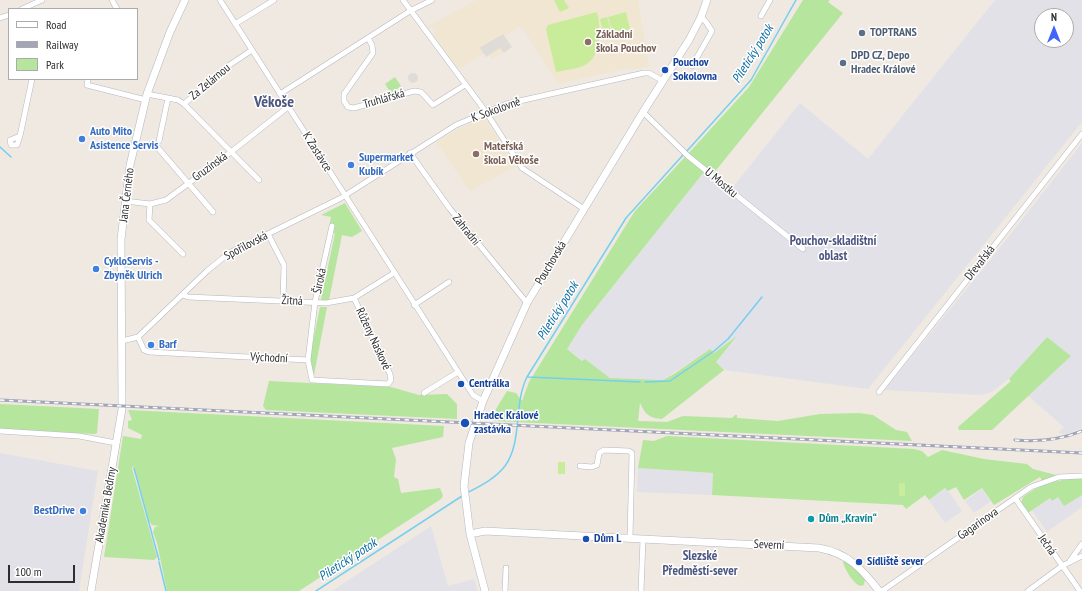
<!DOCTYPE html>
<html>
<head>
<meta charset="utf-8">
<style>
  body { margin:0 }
  #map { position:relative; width:1082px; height:591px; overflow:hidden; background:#efe9e1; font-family:"PT Sans Narrow",sans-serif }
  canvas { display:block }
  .legend { position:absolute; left:8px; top:8px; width:130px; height:72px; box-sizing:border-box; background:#fff; border:1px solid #ababab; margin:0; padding:5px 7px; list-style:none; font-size:12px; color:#2e2e2e }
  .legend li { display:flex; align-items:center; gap:8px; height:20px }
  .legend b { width:20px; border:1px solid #ababab }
  .north { position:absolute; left:1034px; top:8px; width:40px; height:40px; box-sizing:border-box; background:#fff; border:1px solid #ababab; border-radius:50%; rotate:0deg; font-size:11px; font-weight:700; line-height:16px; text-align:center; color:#2e2e2e }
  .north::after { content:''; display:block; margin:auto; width:14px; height:18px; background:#4264fb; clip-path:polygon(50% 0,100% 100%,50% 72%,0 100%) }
  .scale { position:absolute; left:8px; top:565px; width:67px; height:18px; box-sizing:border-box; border:2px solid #2e2e2e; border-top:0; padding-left:5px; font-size:12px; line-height:14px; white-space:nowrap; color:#2e2e2e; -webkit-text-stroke:3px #fff; paint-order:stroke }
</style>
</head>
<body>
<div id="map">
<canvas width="1082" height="591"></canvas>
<ul class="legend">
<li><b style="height:5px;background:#fff"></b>Road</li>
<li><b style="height:5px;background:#a3a6b8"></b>Railway</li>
<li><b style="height:11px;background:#b6e59e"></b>Park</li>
</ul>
<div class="north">N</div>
<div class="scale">100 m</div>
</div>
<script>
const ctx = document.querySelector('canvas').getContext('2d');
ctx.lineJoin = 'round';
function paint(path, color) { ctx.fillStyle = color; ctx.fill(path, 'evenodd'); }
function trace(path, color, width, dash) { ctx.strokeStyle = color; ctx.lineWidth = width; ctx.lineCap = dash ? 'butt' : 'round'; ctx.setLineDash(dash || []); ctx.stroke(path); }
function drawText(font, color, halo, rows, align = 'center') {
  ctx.font = font + ' "PT Sans Narrow",sans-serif'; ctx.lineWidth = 3; ctx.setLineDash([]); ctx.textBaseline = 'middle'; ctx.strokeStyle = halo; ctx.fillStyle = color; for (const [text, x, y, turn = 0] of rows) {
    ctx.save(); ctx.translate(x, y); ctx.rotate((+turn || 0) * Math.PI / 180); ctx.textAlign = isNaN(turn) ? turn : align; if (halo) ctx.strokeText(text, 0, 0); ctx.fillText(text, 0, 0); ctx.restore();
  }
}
const industrial = new Path2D(`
  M995,0H1082V122L868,389L724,370L716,362L736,338L714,353L710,349L663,380L610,378L585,359L583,361L567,349L582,325L704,172L729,192L800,103L868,159ZM1042,16H1066V40H1042Z
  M1082,143V428L1067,434L1058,433L1064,427L1028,396L1071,356L1047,337L1011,377L992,392L981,395L884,390L991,259Z
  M0,453L98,471L79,591H0Z
  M638,468L713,473L712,495L637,492Z
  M946,488L962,511L945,523L929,500Z
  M982,489L991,501L974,513L965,501Z
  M1082,495V507L1047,532L1032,510L1050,498Z
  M431,526L448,586L474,579L478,591H332Z`);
const education = new Path2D(`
  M476,0H638L649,66L631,70L628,68L558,84L524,30L519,27L505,36L512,47L492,59L487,52L459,69L434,36L436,31L434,28L427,27Z
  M481,119L487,121L516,166L470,191L436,142L458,129Z`);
const green = new Path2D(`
  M803,0H830L828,2L843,13L713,174L688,154L749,87Z
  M395,77L401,86L391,93L385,84Z
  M685,157L704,172L582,325L567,349L582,361L585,359L610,378L663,380L674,374L710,349L714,353L737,336L716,362L724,370L662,419C649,418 645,414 640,403L638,421L667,422L683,416L732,418L735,415H737V418L778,421L820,414L859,413L873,415L896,430L907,432L912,441L494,421L496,409L507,391L516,393L522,401L529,382L628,222L635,211Z
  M345,203L362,231L352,237L342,235L329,300H321L335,233L328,232L331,217L321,215Z
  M320,307H327L314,375L309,361Z
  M1047,337L1071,356L992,430H959L958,427L1011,381L1009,379Z
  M269,381L391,387L419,395L447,394L457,404V419L266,410L263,406Z
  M0,404L99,409L97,433L95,434L0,429Z
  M128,410L444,426L443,437L392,448L396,459L394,477L398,479L401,493L440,488L443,496L441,499L299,591H167L157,543L153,532L155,527L159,526L152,525L149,521L134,466L132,468L157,557L154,560L104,557L123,436L141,439L142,435L128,428V421L132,420Z
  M667,436L914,449L922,451L928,457L942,450L984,459L1027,464L1033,469L1056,475L1042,481L1040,477L994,505L982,488L964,500L956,487L948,491L945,488L929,500L925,495L906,509L903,505L712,495L713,473L638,468L643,440L654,441Z
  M1082,478V495L1064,506L1058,497L1052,501L1050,498L1028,513L1021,503L1023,497C1041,483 1060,479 1082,478Z
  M845,560L865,578L864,585L860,586C853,583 845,570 843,562Z`);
const pitch = new Path2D(`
  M554,0H564L569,8L560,12Z
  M597,12C601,28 602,58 583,66C575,69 565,70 556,72L546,29L548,25Z
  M626,12L630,29L613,34L608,17Z
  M607,17L612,34L604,36L600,19Z
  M558,462H565V474H558Z
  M899,483H905V496H899Z`);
const plaza = new Path2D(`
  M503,34L512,47L504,53L500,48L486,57L479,47H481Z
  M408 78a5 5 0 1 1 10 0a5 5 0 1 1-10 0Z`);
const stream = new Path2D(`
  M0,147L11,157
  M686,152L751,80L796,0
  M528,377L640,382
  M645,382L670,381L714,351L728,339L762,297
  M134,468L159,560
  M467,493C480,486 495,479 505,466C523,441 513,405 527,377L626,218L683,155
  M159,562L166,591
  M316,591L462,496`);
const street = new Path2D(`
  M112,0L117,9
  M220,0L473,395L483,401
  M403,0L486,112L522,168L584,209
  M22,9L42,0
  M761,16L770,0
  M0,18L9,15
  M235,24L274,0
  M368,38L372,45L373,53L344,94V101L348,107L354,108L414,91L421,92L433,105L465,85
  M678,58L692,66L712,31L706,22L701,17
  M88,79L87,85L146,100
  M147,94L178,100L184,104L259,180
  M280,94L410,11L432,0
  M184,104L228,66L252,50
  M643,112L688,156L803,249
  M20,136L10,140L11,145H17L20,136L32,79
  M159,141L168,98
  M158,148L213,212
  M410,153L450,209L527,303
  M125,201L150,204L166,200L231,152L288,107
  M150,204L149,220L183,254
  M332,226L315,302L308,360L312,380L388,384L391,380L390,374L354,298
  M268,234L284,265L283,301
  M183,295L188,297L326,303L354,298L394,273
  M414,305L449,282
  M138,337L144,350L149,352L308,360
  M122,341L138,337L207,271L229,253L341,198L456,125L506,104L644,73H649L663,81
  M879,392L1082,134
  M424,393L458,372
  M0,431L79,436L116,443
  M580,466L592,467L597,465L599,453L604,450L629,451L632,453L630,538
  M1015,498L1080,591
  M1070,561L1082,544
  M505,591L506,568
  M641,591L643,539
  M882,591L1031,487L1059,477L1082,476
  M1028,591L1062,566L1082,556`);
const secondary = new Path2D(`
  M470,534L485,531L819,548C848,553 862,569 879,591
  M91,591L122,409L121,239L130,165L147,94L170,32L185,0
  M485,591L470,534L464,486L469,443L483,401L527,303L643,112L689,40L701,17L707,0`);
const rail = new Path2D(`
  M0,400L1082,453
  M1015,440C1038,442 1060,440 1082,431`);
const markers = [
  [862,33,4,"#5c6f8a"],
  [588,42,4,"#8d6e63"],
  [843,63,4,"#5c6f8a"],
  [665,70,4,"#1a4fb4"],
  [82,139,4,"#3f7fe0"],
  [476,154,4,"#8d6e63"],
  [351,165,4,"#3f7fe0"],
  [96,269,4,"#3f7fe0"],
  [151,345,4,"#3f7fe0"],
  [461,384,4,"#1a4fb4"],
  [465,423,5,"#1a4fb4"],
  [83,511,4,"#3f7fe0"],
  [811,519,4,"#0f9aa8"],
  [586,539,4,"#1a4fb4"],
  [859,562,4,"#1a4fb4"]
];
const serviceNames = [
  ["TOPTRANS",870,33],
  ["DPD CZ, Depo",851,56],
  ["Hradec Králové",851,70]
];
const educationNames = [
  ["Základní",596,35],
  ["škola Pouchov",596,49],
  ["Mateřská",484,147],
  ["škola Věkoše",484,161]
];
const transitNames = [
  ["Pouchov",673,63],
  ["Sokolovna",673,77],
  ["Centrálka",469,384],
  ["Hradec Králové",474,416],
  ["zastávka",474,430],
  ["Dům L",594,539],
  ["Sídliště sever",867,562]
];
const streetNames = [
  ["Za Zelárnou",210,82,-40],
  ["Truhlářská",384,99,-16],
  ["K Sokolovně",496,110,-20],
  ["K Zastávce",317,152,58],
  ["Gruzínská",210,167,-36],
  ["U Mostku",721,183,40],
  ["Jana Černého",127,195,-83],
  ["Zahradní",466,230,51],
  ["Spořilovská",246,246,-28],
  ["Pouchovská",551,263,-59],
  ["Dřevařská",980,263,-52],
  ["Široká",320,281,-78],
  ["Žitná",292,301,2],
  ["Růženy Naskové",373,339,65],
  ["Východní",269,358,3],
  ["Akademika Bedrny",106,505,-80],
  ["Gagarinova",978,524,-35],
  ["Severní",769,545,3],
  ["Ječná",1047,545,55]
];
const shopNames = [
  ["Auto Mito",90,132],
  ["Asistence Servis",90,146],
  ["Supermarket",359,158],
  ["Kubík",359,172],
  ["CykloServis -",104,262],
  ["Zbyněk Ulrich",104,276],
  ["Barf",159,345],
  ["BestDrive",75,511,"right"]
];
const cultureNames = [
  ["Dům „Kravín“",819,519]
];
const waterNames = [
  ["Piletický potok",753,54,-58],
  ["Piletický potok",558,311,-58],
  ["Piletický potok",348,560,-33]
];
const neighbourhoodNames = [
  ["Pouchov-skladištní",833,241],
  ["oblast",833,256],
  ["Slezské",700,556],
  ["Předměstí-sever",700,571]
];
const districtNames = [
  ["Věkoše",274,102]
];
paint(industrial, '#e3e1e8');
paint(education, '#f0e6d1');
paint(green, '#b6e59e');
paint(pitch, '#c9ec9a');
paint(plaza, '#dfdcd8');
trace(stream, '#75cff0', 1.5);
trace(street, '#b4b7c1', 6);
trace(secondary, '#b4b7c1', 8);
trace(street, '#fff', 5);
trace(secondary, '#fff', 7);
trace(rail, '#a3a6b8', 3);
trace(rail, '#fff', 1.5, [4.5]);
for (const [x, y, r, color] of markers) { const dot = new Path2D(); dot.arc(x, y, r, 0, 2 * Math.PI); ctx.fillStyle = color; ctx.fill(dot); trace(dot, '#fff', 1.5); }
drawText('bold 12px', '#4e5e75', '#fff', serviceNames, 'left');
drawText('bold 12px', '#785e54', '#fff', educationNames, 'left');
drawText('bold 12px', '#164399', '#fff', transitNames, 'left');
drawText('12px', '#2e2e2e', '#fff', streetNames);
drawText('bold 12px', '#366cbe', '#fff', shopNames, 'left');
drawText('bold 12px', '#0d838f', '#fff', cultureNames, 'left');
drawText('italic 13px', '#0d6fa3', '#fff', waterNames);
drawText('bold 13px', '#4d5680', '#fff', neighbourhoodNames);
drawText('bold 16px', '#4d5680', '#fff', districtNames);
</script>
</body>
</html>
